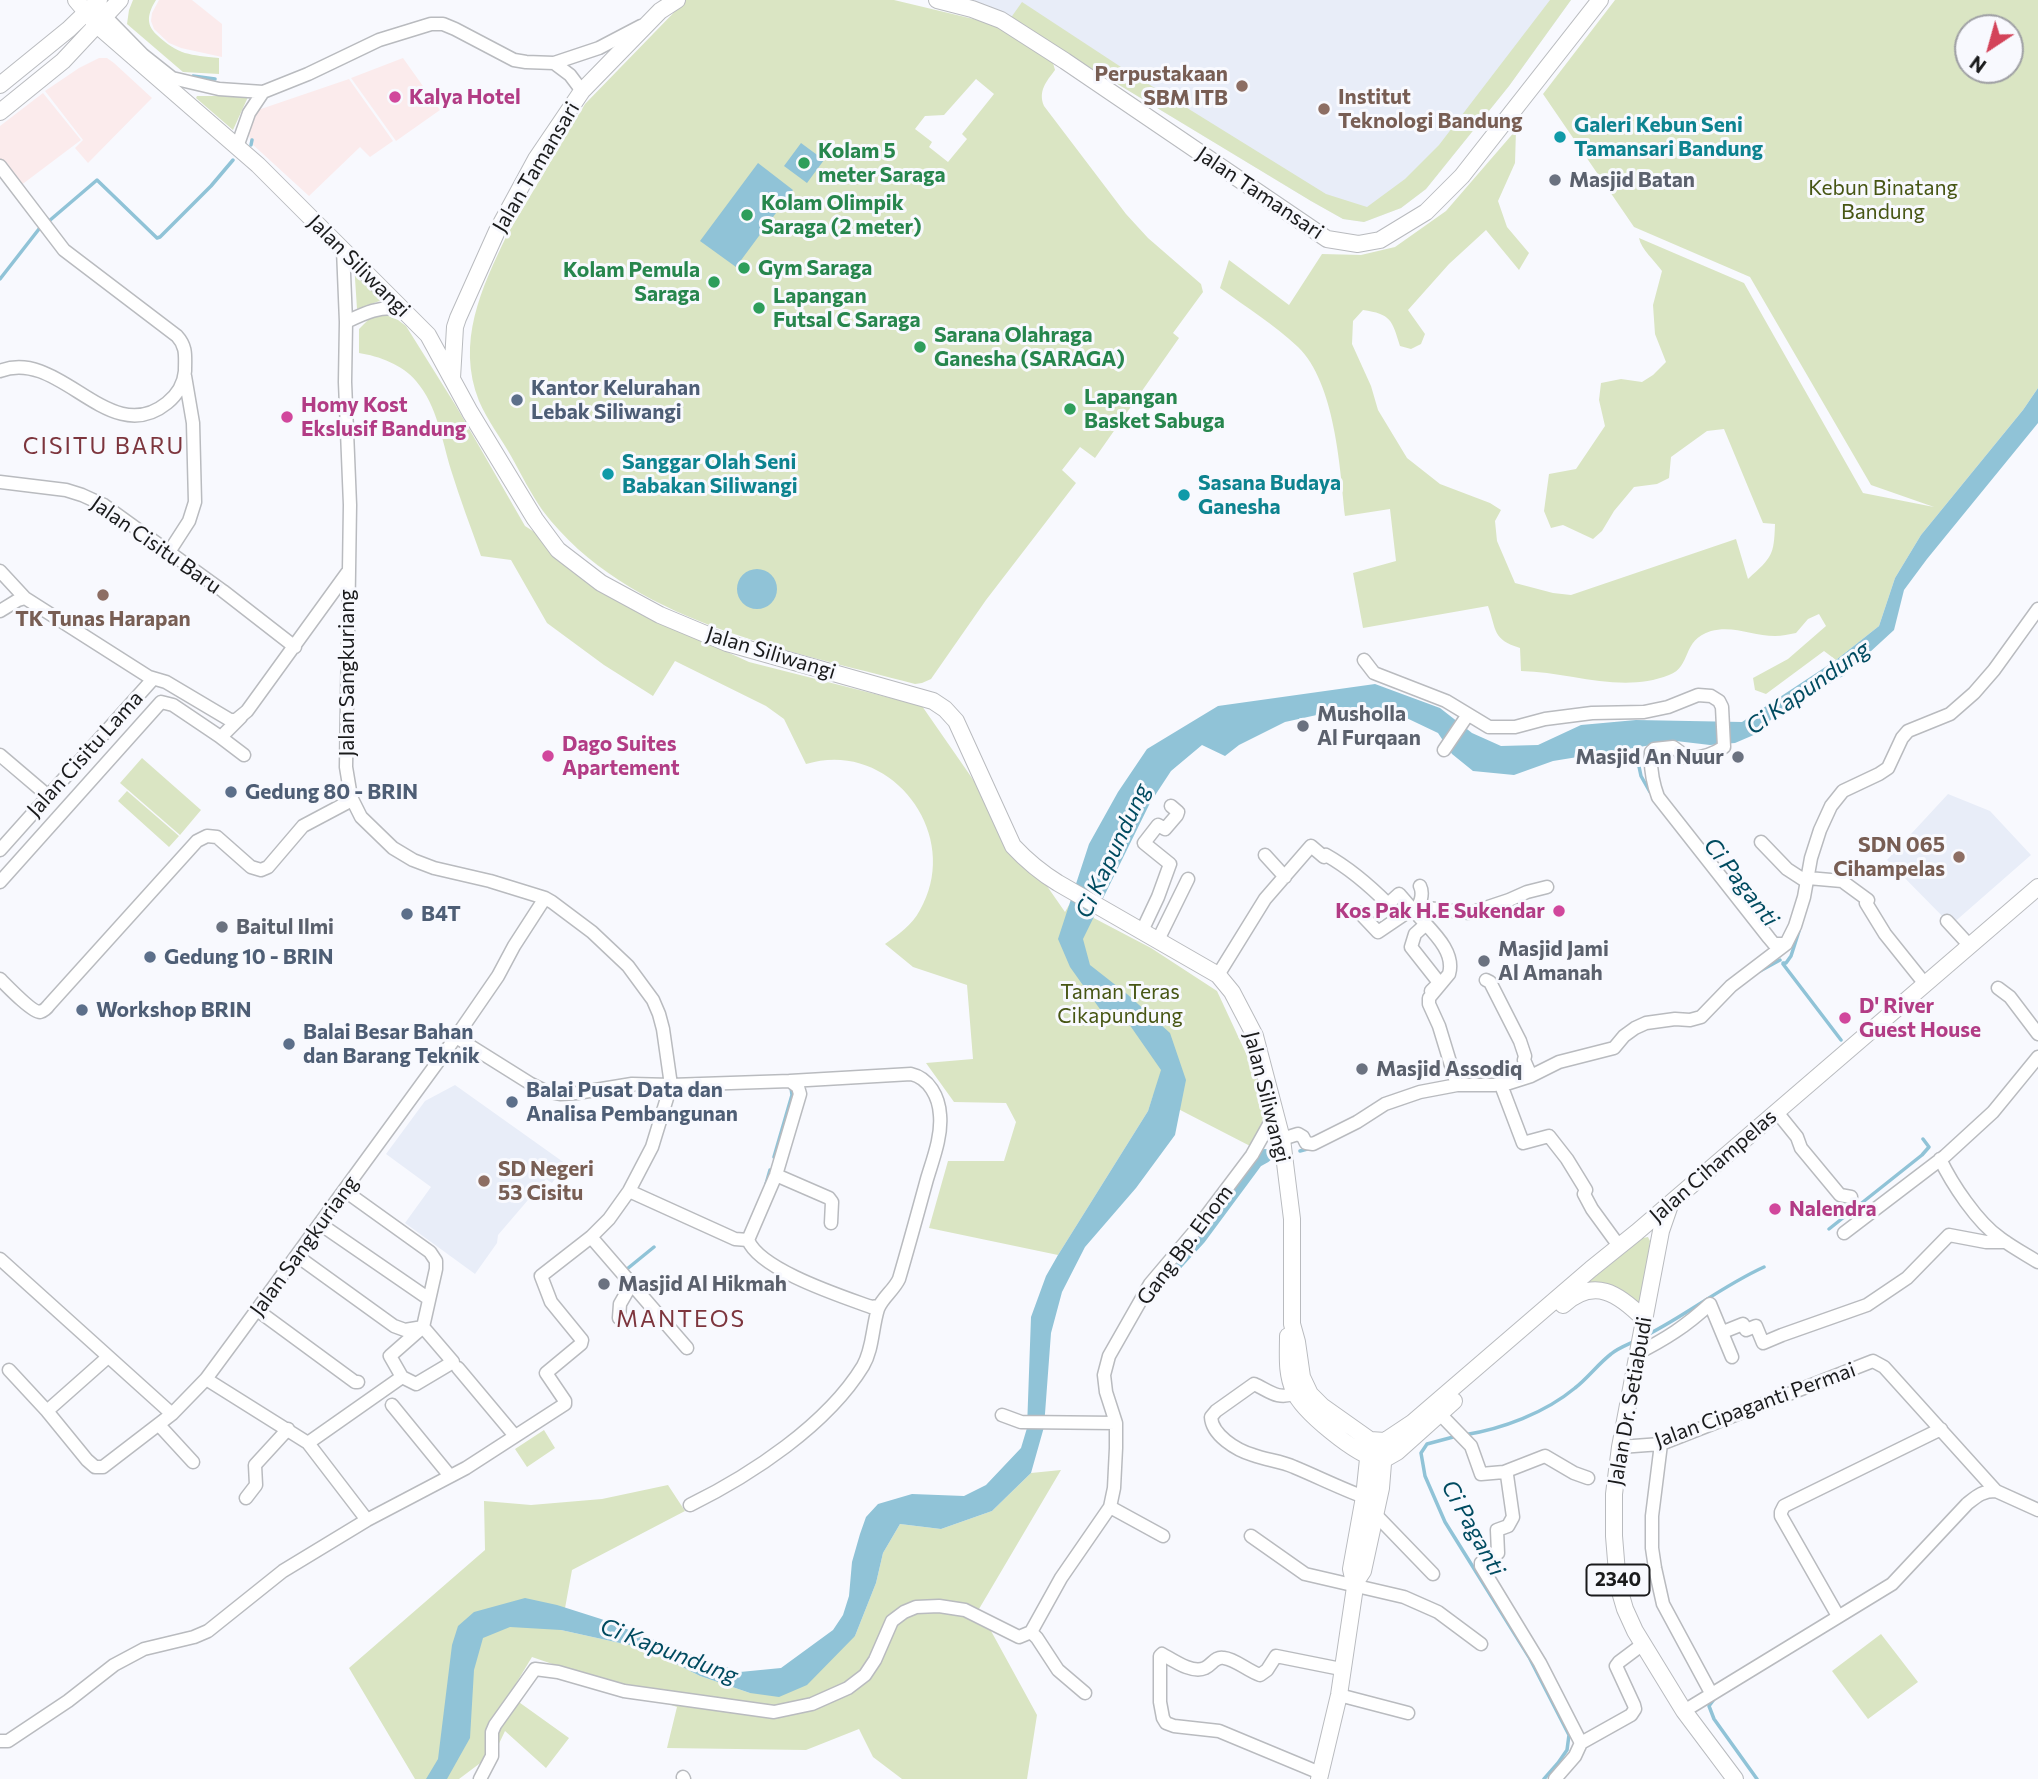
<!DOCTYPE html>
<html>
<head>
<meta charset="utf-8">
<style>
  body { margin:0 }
  #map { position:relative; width:2038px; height:1779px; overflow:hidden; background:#f8f9fe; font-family:Commissioner,sans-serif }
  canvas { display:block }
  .north { position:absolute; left:1954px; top:14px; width:70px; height:70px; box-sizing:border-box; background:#f8f9fe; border:2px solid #9fa0a4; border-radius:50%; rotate:216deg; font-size:19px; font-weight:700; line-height:28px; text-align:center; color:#1a1b1c }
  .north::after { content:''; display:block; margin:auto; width:24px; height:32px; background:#d34359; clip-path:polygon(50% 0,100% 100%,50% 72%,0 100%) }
</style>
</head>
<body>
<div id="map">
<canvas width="2038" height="1779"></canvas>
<div class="north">N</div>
</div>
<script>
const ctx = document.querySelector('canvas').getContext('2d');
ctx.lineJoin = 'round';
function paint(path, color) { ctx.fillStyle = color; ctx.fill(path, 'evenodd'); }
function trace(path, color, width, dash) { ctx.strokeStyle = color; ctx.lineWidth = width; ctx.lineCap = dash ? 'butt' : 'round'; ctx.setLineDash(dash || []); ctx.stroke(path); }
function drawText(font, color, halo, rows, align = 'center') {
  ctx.font = font + ' Commissioner,sans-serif'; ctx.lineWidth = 6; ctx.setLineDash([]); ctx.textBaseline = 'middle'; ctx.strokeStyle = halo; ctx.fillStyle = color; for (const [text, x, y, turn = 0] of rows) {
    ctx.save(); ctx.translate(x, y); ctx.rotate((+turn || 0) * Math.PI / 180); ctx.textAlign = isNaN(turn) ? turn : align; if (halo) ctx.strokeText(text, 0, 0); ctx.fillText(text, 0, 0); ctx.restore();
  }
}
const commercial = new Path2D(`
  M159,0H192L222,24V57L181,48L169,43L154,29L151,21L152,13Z
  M99,58H107L114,63L152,98L88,163L75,148L83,140L45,91L79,68Z
  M403,58L440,110L396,141L351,78Z
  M349,79L393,141L370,157L360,147L309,196L251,143L249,134L252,118L258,110Z
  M43,93L81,140L20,186L0,160V126Z`);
const built = new Path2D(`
  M950,0H1571L1509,86L1426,189L1401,208L1364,222L1343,219L1311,201L1010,19Z
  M1948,794L1990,811L2031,855L1951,925L1887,860Z
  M455,1085L566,1164L552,1183L546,1179L498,1235L497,1243L475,1274L405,1223L431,1187L386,1154L425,1101Z`);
const green = new Path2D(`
  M133,0H156C148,13 145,24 157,35C178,55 190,55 219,58V74L183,72L127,24L129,10Z
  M686,0H894L986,22L1000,28L1053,63L1055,70C1046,82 1038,91 1044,106L1126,214L1148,238L1201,284L1203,292L1173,333L1179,338L1095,458L1080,447L1062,470L1076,483L986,600L931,679L922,683L915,684C788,650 627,622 543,511C531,494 521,474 511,456C501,438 487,420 479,401C456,342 481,289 507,235L585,104ZM976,79L994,94L962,134L967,139L948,162L929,147L932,142L915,129L925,116L944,115Z
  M1550,0H1571L1509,86L1426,189L1401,208L1364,222L1343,219L1311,201L1010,19L1022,2L1121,67L1326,194L1367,207L1405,179L1439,145Z
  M1615,0H2038V388L2023,410L1921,535L1895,578L1879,626L1836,660L1824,651L1766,694L1755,690L1753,678L1788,659L1826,626L1819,614L1808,619L1796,633C1789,634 1782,636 1775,636C1754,636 1733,625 1711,631C1681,640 1692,667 1669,675C1622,694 1570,672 1521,671L1520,648C1492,639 1497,631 1488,606L1363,628L1353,573L1396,561L1390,509L1345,516C1340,467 1335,383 1298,347C1275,325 1246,307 1220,288L1229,260L1289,305L1322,254L1361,255L1395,247L1446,211L1516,130L1515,163L1498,201L1507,227L1529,253L1519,270L1486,230L1449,264L1408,310L1425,334L1421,344L1411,349L1400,346C1392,320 1391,314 1363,310L1353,321L1352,344L1371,386L1378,410L1407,458L1440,484L1490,503L1501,510L1495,521L1497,541L1515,583L1553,593L1571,595L1736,539L1748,579C1772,557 1774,556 1775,524L1763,523L1724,429L1707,431L1671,457L1669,478L1657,484L1634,487L1614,511L1602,531L1593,539L1563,525L1551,528L1544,511L1549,474L1576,469L1605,426L1599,400L1601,383L1621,379L1642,382L1653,375L1666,362L1655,334L1653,305L1662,271C1655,261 1641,249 1639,238L1744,283L1863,493L1934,507L1871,485L1750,277L1634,227L1543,94ZM1968,28H2010V70H1968Z
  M197,96H247L248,97L233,130L196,98Z
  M354,263L388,298L357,309Z
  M384,314L398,320L406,326L456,406L525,526L703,641L749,662L922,706L1065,912L1069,905L1151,948L1217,991L1263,1090L1267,1111L1254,1148L1153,1096L1148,1111L1058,1255L929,1228L948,1161H1004L1016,1122L1006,1103L954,1102L926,1063L973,1059L967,985L913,967L885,944C898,935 912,925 920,910C964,834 890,738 806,764L784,719L766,706L675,661L653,696L604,665L547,623L511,560L481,556C471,528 460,499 451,470C442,440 437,405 416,381C403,365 379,356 359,353V329L373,315Z
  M142,758L201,810L180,835L120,783Z
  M127,791L179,836L169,847L118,801Z
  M1648,1237L1650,1241L1641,1307C1629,1290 1606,1283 1585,1285L1643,1238Z
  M544,1430L555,1448L527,1467L515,1449Z
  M1061,1470L979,1609L1037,1715L1027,1779H902L873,1757L859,1729L806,1750L667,1748L677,1707L532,1657L509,1695L569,1738L546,1768L505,1731L495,1752L459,1779H415L349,1668L485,1550L484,1501L531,1505L602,1499L668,1485L685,1511L572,1570L561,1630L647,1649L700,1676L750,1693L855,1636L876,1583L883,1553L900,1524L941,1529L992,1511L1031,1473Z
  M1881,1634L1918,1682L1868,1719L1832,1671Z`);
const water = new Path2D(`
  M801,143L824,160L807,183L784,166Z
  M758,163L793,190L736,267L700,241Z
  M2038,388V423L1927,559L1904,590L1894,630L1845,675L1779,712L1756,734L1735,743L1710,745L1676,741L1553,761L1514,775L1473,771L1452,754L1438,733L1396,713L1353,707L1285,722L1239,745L1225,756L1202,745L1171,771L1150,803L1083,939L1090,965L1127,994L1170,1033L1186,1080L1175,1135L1136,1188L1085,1247L1062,1292L1051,1333L1044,1427L1031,1473L992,1511L941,1529L900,1524L883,1553L876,1583L855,1636L807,1685L779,1697L750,1693L700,1676L647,1649L561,1630L510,1627L483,1638L474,1670L470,1738L447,1779H426L438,1759L452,1645L458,1626L474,1612L525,1598L557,1605L601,1619L703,1659L740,1672L781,1668L833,1630L843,1615L849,1596L852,1562L860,1534L866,1517L878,1504L912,1494L964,1496L986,1485L1021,1448L1027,1428L1031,1317L1046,1276L1058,1255L1148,1111L1161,1070L1129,1024L1102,1012L1070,967L1058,939L1089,844L1118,792L1147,749L1218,706L1375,684L1440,708L1472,733L1501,746L1538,745L1581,725L1636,720L1742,722L1836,660L1879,626L1895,578L1921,535L2023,410Z
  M737 589a20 20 0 1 1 40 0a20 20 0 1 1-40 0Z`);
const stream = new Path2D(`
  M193,76L215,79
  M251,145L252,140
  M49,221L97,180L157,238L160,237L211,186L233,160
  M0,279L39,229
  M1634,743L1641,776L1650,792
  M1783,963H1786L1791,956L1799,931
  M1783,964L1841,1040
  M1760,971L1780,960
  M1300,1151L1311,1148
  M774,1157L792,1095L791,1088
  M766,1184L770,1170
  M1829,1229L1922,1155L1929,1147L1923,1139
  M627,1269L654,1247
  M1645,1336C1687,1315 1722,1286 1764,1267
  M1464,1435C1502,1429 1545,1413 1575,1388C1588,1378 1598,1364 1611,1354C1618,1348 1627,1345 1635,1341
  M1457,1436L1427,1444L1421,1453L1425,1476L1445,1522L1529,1657L1569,1735L1567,1750L1558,1763L1544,1779
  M1715,1698L1709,1706L1714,1719L1757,1779`);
const canal = new Path2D(`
  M1169,1271L1199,1238L1256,1161L1265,1156`);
const minor = new Path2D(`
  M99,10L143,55L172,78L219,89L263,92
  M554,63L570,75L582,91
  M237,147L249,113L263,92L308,74L379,40L431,24H443L455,29L514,60L526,62L554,63L599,48L641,26
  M0,166L64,250L177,336C187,347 185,356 185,371C184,383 177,395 167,403C109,450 60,347 0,371
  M346,322C365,313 379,306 400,309
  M0,482L66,490L82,495L104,505L223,591L295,647
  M169,552L189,521L195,502L193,423L185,376
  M0,571L25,598L149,677L166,682L230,720H236L247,711L347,573
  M0,611L18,600L25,598
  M1364,660L1374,673L1446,701L1489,727H1515L1545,719L1592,713L1644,712L1668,707L1698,695L1711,696L1719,701L1722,707L1724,747C1710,756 1697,760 1682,757L1680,752L1673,747L1654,749L1651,752C1650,769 1652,781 1658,797L1769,938L1774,944H1786
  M219,736L244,755
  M1444,750L1467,716
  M0,755L47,795
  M1761,842L1787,869L1807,882
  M0,850L153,679
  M1265,855L1285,877
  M1808,878L1842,881L1868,900L1866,903L1885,934L1925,984
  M0,882L161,702L173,705L219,736H222L241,717
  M1420,886C1424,894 1420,905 1415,912C1429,929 1456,950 1449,974L1429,998V1004L1439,1026L1457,1085
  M1419,907L1470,913L1509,900L1527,892L1547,887
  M1360,913L1378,932L1412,909L1415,912
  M1947,921L1970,946
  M1425,925L1415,934L1411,947L1437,980L1438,984L1431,991
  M1142,931L1158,897L1170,864L1144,843L1158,825L1165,829L1177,815L1178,812L1171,806
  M1158,940L1188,879
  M1218,975L1265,899L1311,846L1324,857L1326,855C1349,868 1369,885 1388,904L1399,894L1412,909
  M0,979C7,986 32,1012 40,1012C43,1011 47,1008 49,1005L197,841L207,836L217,837L251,867L261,870L268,867L303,826L352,800
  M1486,980L1490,982L1520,1041L1525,1056L1524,1060L1531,1076
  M1998,988L2010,997L2038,1034
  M456,1037L531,1084L545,1091L560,1094L577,1093L632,1084L671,1085L790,1081L911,1074C929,1078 939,1097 940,1115C942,1136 933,1159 927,1179C918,1212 909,1245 899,1279C894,1290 882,1298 878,1309C872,1328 873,1349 863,1366C827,1425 751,1475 690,1505
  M1501,1085L1523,1143L1549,1136L1567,1159L1586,1190L1584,1194L1592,1209L1619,1246
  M1776,1111L1797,1137L1801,1148L1840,1195L1851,1197
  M1282,1139L1298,1134L1303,1137L1306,1143L1313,1144L1357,1122L1385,1104L1420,1092L1457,1085H1494L1509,1083L1531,1076L1559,1062L1614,1048L1624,1036L1635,1028L1646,1023L1675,1019L1690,1020L1701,1017L1731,986L1786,944L1795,926L1804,897L1811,858L1820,830L1831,806L1843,791L1879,774L1888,768L1902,738L1908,731L1950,714L1974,693L1994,670L2038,609
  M1940,1159C1952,1184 1977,1222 2000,1238C2012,1247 2025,1254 2038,1262
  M776,1175L829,1198L832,1202L831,1223
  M345,1191L430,1252L436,1261V1269L423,1327L453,1362L416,1384L402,1377
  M629,1191L735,1239L748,1240
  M320,1224L429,1299
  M1844,1233L1945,1156L1993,1112L2038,1057
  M591,1237L687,1348
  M748,1240L776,1175L800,1094L798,1087L790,1081
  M748,1240C760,1270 841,1296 871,1307L879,1306
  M297,1256L394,1326L405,1330L423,1327L390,1356L402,1377L308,1443
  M0,1259L172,1414
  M257,1310L355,1382H358
  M619,1318L620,1304L632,1283
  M1723,1332L1743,1324L1746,1330L1756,1326L1763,1343L1782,1335L1867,1305L1907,1278L1949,1235L1986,1242H2006
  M1636,1354C1666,1339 1686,1326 1710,1304L1732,1357
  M458,1368L515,1436
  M9,1370L47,1411L87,1460L95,1467H103L172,1414L206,1379L237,1337L456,1037L498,976L514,946L545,898
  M206,1379L308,1443L367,1520
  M1295,1393C1278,1401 1268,1390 1254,1384L1216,1411L1211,1417C1212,1435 1236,1450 1253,1455C1266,1460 1281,1461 1294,1467C1318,1477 1340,1488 1364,1497
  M392,1405L450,1476
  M47,1411L108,1357
  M1440,1414L1471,1446L1481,1474L1504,1472L1507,1475L1513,1517L1508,1526L1497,1530L1498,1553L1481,1563V1566L1540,1663L1581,1743L1575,1756L1555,1779
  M1002,1415L1021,1422L1116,1423
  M159,1425L193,1462
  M1661,1444L1652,1516V1548L1655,1568L1663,1604L1711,1693
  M1620,1447L1661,1444L1873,1361L1884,1367L1996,1491L2038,1510
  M1504,1472L1545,1456L1574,1473L1588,1478
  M246,1498L256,1485L255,1465L288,1429
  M1110,1507L1163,1536
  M1375,1514L1433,1574
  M1251,1536L1305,1574L1404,1597L1438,1612L1481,1644
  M1838,1616L1781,1516V1512L1784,1506L1941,1429
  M1031,1632L1037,1638L1058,1670L1085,1693
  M1339,1695L1408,1713
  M1684,1711L1892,1584L1967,1504C1977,1496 1982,1491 1996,1491
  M0,1741H8L68,1701L114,1665L144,1649L194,1637L208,1631L283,1571L367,1520L466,1468L565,1404V1401L546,1373L581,1344L582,1340L551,1302L541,1276L591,1237L609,1219L629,1191L652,1147L671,1085L663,1029L659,1014L653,1000L628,966L592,932L552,902L545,898L490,881L434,868L413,860L393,848L361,817L351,797L346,767L350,505L345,382L346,322L343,249
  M1581,1743L1631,1715L1635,1709L1634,1705L1616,1666L1619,1662L1643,1644
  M1320,1773L1219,1731L1174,1726L1166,1723L1163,1718L1160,1702V1656L1162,1654C1173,1660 1192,1674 1205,1668C1212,1665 1215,1656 1224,1658C1235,1659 1248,1671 1260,1675L1267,1670L1276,1656L1341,1669
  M683,1777L684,1779
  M480,1779L492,1756V1732L495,1725L535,1669L558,1672L624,1691L774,1712L812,1704L848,1688L865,1675L875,1660L892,1621L904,1612L916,1607L939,1606L965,1610L1019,1637L1031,1632L1061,1578L1110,1507L1114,1488L1116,1448V1423L1106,1392L1104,1375L1109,1356L1150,1284L1194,1232L1252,1155L1276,1112`);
const major = new Path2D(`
  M76,0L98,26L258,165L428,335L470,412L535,519L558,550L601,583L660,615L727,643L933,701L945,709L956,721L1013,846C1027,861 1040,872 1058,883L1218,975L1232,992L1255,1036L1282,1139L1292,1219V1324L1297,1342L1302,1377L1310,1394L1322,1406L1370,1440L1385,1441
  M937,0L972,9L1001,20L1065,61L1327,239L1358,244L1380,240L1426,212L1462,176L1600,0
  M0,85L69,29L99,0
  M0,112L63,61L120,0
  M452,378L455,327L458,318L497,231L536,159L582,91L660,11L677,0
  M1670,1205L1661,1231L1620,1447L1614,1494V1536L1618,1585L1625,1609L1635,1631L1684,1711L1735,1779
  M1563,1305C1594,1277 1618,1293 1644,1319
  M1288,1336C1288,1356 1286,1373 1294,1391C1302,1411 1357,1456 1378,1459
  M1385,1441L1412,1423L1591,1269L1637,1232L2038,887
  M1383,1460L1397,1452L1454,1401
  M1355,1583L1363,1571L1381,1488L1384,1451
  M1319,1779L1339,1695L1355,1587L1351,1569L1364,1497L1370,1440`);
const markers = [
  [1242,86,7,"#8d6e63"],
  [395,97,7,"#d1479c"],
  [1324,109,7,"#8d6e63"],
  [1560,137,7,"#0f9aa8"],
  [804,163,7,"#2e9e5b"],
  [1555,180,7,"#6b7280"],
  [747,215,7,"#2e9e5b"],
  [744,268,7,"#2e9e5b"],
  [714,282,7,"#2e9e5b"],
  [759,308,7,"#2e9e5b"],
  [920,347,7,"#2e9e5b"],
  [517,400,7,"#5c6f8a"],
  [1070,409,7,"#2e9e5b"],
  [287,417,7,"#d1479c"],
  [608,474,7,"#0f9aa8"],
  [1184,495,7,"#0f9aa8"],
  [103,595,7,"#8d6e63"],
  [1303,726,7,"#6b7280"],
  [548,756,7,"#d1479c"],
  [1738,757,7,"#6b7280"],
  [231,792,7,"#5c6f8a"],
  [1959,857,7,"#8d6e63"],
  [1559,911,7,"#d1479c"],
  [407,914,7,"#5c6f8a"],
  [222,927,7,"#6b7280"],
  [150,957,7,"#5c6f8a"],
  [1484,961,7,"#6b7280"],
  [82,1010,7,"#5c6f8a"],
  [1845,1018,7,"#d1479c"],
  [289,1044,7,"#5c6f8a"],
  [1362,1069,7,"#6b7280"],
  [512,1102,7,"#5c6f8a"],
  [484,1181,7,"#8d6e63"],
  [1775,1209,7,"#d1479c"],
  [604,1284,7,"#6b7280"]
];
const shields = [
  [1618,1580,63]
];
const shieldNames = [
  ["2340",1618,1580]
];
const educationNames = [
  ["Perpustakaan",1228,74],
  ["SBM ITB",1228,98],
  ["Institut",1338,97,"left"],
  ["Teknologi Bandung",1338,121,"left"],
  ["TK Tunas Harapan",103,619,"center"],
  ["SDN 065",1945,845],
  ["Cihampelas",1945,869],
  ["SD Negeri",498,1169,"left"],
  ["53 Cisitu",498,1193,"left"]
];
const hotelNames = [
  ["Kalya Hotel",409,97],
  ["Homy Kost",301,405],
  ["Ekslusif Bandung",301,429],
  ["Dago Suites",562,744],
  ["Apartement",562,768],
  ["Kos Pak H.E Sukendar",1545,911,"right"],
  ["D' River",1859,1006],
  ["Guest House",1859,1030],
  ["Nalendra",1789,1209]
];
const cultureNames = [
  ["Galeri Kebun Seni",1574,125],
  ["Tamansari Bandung",1574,149],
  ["Sanggar Olah Seni",622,462],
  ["Babakan Siliwangi",622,486],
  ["Sasana Budaya",1198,483],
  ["Ganesha",1198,507]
];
const leisureNames = [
  ["Kolam 5",818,151],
  ["meter Saraga",818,175],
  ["Kolam Olimpik",761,203],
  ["Saraga (2 meter)",761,227],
  ["Gym Saraga",758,268],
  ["Kolam Pemula",700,270,"right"],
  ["Saraga",700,294,"right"],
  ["Lapangan",773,296],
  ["Futsal C Saraga",773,320],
  ["Sarana Olahraga",934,335],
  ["Ganesha (SARAGA)",934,359],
  ["Lapangan",1084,397],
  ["Basket Sabuga",1084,421]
];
const streetNames = [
  ["Jalan Tamansari",536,167,-59],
  ["Jalan Tamansari",1260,193,34],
  ["Jalan Siliwangi",359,266,45],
  ["Jalan Cisitu Baru",156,545,35],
  ["Jalan Siliwangi",771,653,17],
  ["Jalan Sangkuriang",347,673,-90],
  ["Jalan Cisitu Lama",85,754,-48],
  ["Jalan Siliwangi",1267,1097,76],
  ["Jalan Cihampelas",1713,1166,-41],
  ["Gang Bp. Ehom",1185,1245,-53],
  ["Jalan Sangkuriang",304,1246,-54],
  ["Jalan Dr. Setiabudi",1630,1401,-80],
  ["Jalan Cipaganti Permai",1755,1405,-20]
];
const worshipNames = [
  ["Masjid Batan",1569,180],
  ["Musholla",1317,714],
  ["Al Furqaan",1317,738],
  ["Masjid An Nuur",1724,757,"right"],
  ["Baitul Ilmi",236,927],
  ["Masjid Jami",1498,949],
  ["Al Amanah",1498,973],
  ["Masjid Assodiq",1376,1069],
  ["Masjid Al Hikmah",618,1284]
];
const parkNames = [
  ["Kebun Binatang",1883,188],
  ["Bandung",1883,212],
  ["Taman Teras",1120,992],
  ["Cikapundung",1120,1016]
];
const serviceNames = [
  ["Kantor Kelurahan",531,388],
  ["Lebak Siliwangi",531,412],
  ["Gedung 80 - BRIN",245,792],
  ["B4T",421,914],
  ["Gedung 10 - BRIN",164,957],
  ["Workshop BRIN",96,1010],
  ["Balai Besar Bahan",303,1032],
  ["dan Barang Teknik",303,1056],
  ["Balai Pusat Data dan",526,1090],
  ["Analisa Pembangunan",526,1114]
];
const neighbourhoodNames = [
  ["CISITU BARU",104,446],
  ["MANTEOS",681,1319]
];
const waterNames = [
  ["Ci Kapundung",1808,688,-35],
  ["Ci Kapundung",1113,851,-65],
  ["Ci Paganti",1741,882,52],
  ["Ci Paganti",1473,1528,61],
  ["Ci Kapundung",669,1651,21]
];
paint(commercial, '#fbebec');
paint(built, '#e8edf8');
paint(green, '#dae5c3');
paint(water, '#90c3d7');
trace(stream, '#90c3d7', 3.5);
trace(canal, '#90c3d7', 14);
trace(minor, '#b9bbbf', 15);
trace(major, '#b9bbbf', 18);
trace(minor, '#fff', 12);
trace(major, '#fff', 16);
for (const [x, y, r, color] of markers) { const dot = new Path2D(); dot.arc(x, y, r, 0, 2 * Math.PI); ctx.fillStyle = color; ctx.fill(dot); trace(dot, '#f8f9fe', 2.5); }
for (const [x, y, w] of shields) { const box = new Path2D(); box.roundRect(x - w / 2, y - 15.5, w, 31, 5); ctx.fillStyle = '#f8f9fe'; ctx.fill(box); trace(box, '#1a1b1c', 2); }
drawText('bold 19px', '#1a1b1c', null, shieldNames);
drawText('bold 21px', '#785e54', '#f8f9fe', educationNames, 'right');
drawText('bold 21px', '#b23c85', '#f8f9fe', hotelNames, 'left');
drawText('bold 21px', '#0d838f', '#f8f9fe', cultureNames, 'left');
drawText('bold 21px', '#27864d', '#f8f9fe', leisureNames, 'left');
drawText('21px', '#1a1b1c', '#f8f9fe', streetNames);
drawText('bold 21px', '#5b616d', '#f8f9fe', worshipNames, 'left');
drawText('21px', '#475614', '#f8f9fe', parkNames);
drawText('bold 21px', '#4e5e75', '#f8f9fe', serviceNames, 'left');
ctx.letterSpacing = '2px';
drawText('23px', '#7d353d', '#f8f9fe', neighbourhoodNames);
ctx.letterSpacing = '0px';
drawText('italic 23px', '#004b60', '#f8f9fe', waterNames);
</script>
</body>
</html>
